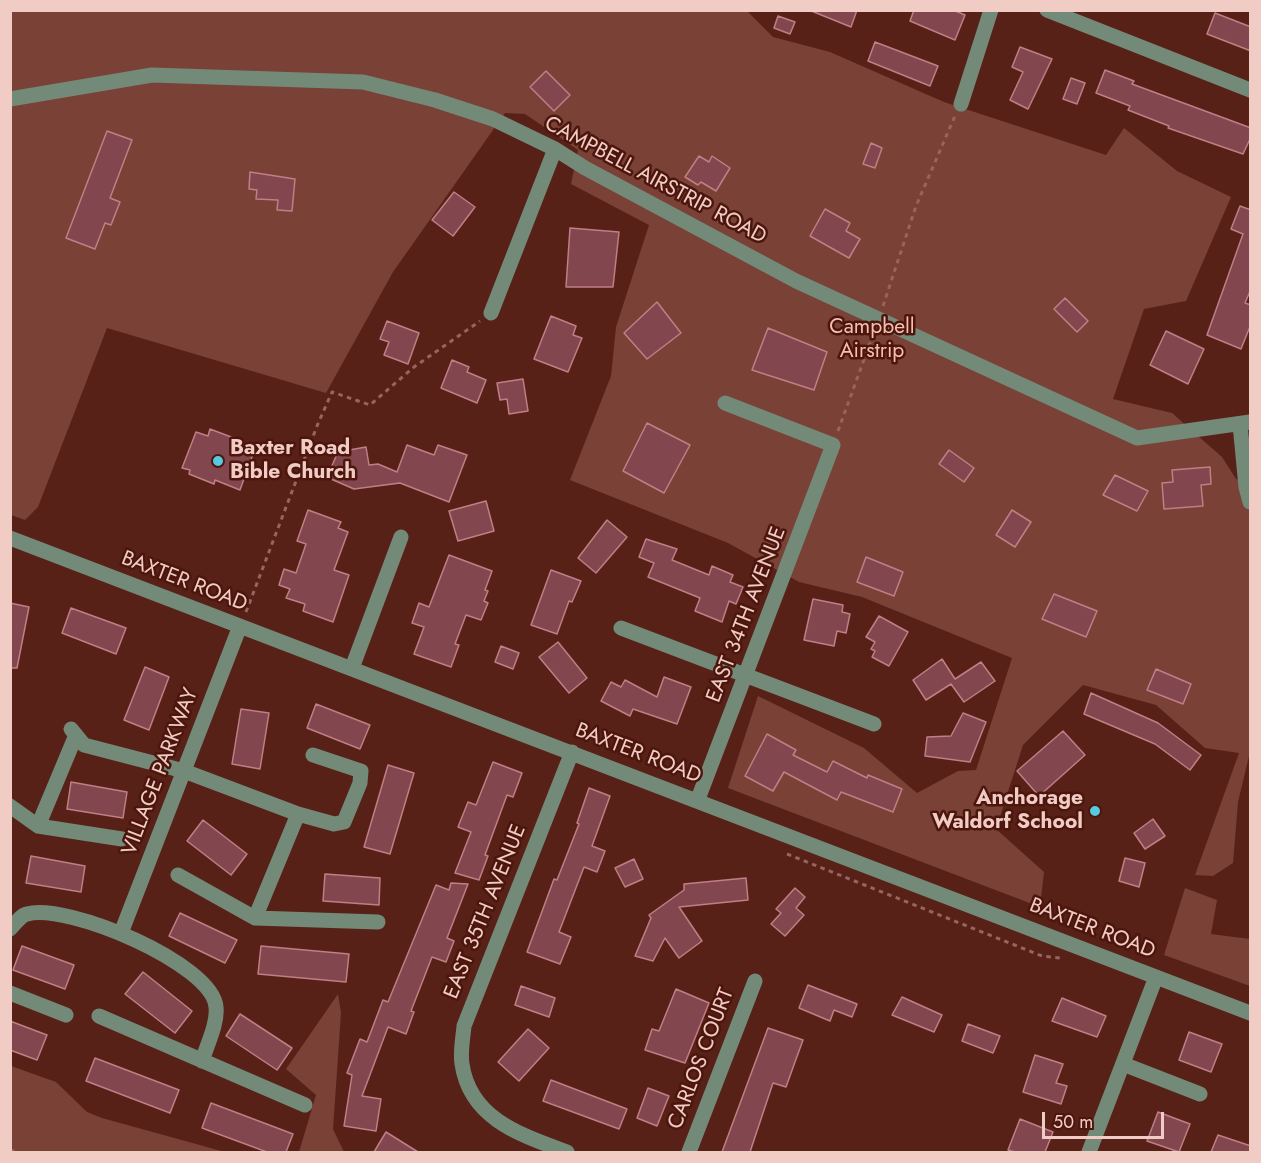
<!DOCTYPE html>
<html>
<head>
<meta charset="utf-8">
<style>
  body { margin:0 }
  #map { position:relative; width:1261px; height:1163px; overflow:hidden; background:#582117; font-family:Jost,sans-serif }
  canvas { display:block }
  .frame { position:absolute; inset:0; border:12px solid #f0ccc5; pointer-events:none }
  .scale { position:absolute; left:1042px; top:1112px; width:122px; height:27px; box-sizing:border-box; border:3px solid #f0ccc5; border-top:0; padding-left:8px; font-size:18px; line-height:21px; white-space:nowrap; color:#f0ccc5; -webkit-text-stroke:4px #4c160d; paint-order:stroke }
</style>
</head>
<body>
<div id="map">
<canvas width="1261" height="1163"></canvas>
<div class="frame"></div>
<div class="scale">50 m</div>
</div>
<script>
const ctx = document.querySelector('canvas').getContext('2d');
ctx.lineJoin = 'round';
function paint(path, color) { ctx.fillStyle = color; ctx.fill(path, 'evenodd'); }
function trace(path, color, width, dash) { ctx.strokeStyle = color; ctx.lineWidth = width; ctx.lineCap = dash ? 'butt' : 'round'; ctx.setLineDash(dash || []); ctx.stroke(path); }
function drawText(font, color, halo, rows, align = 'center') {
  ctx.font = font + ' Jost,sans-serif'; ctx.lineWidth = 5; ctx.setLineDash([]); ctx.textBaseline = 'middle'; ctx.strokeStyle = halo; ctx.fillStyle = color; for (const [text, x, y, turn = 0] of rows) {
    ctx.save(); ctx.translate(x, y); ctx.rotate((+turn || 0) * Math.PI / 180); ctx.textAlign = isNaN(turn) ? turn : align; if (halo) ctx.strokeText(text, 0, 0); ctx.fillText(text, 0, 0); ctx.restore();
  }
}
const green = new Path2D(`
  M10,11H747L773,37L830,52L944,102L1106,155L1124,128L1177,171L1231,197L1186,301L1144,309L1113,399L1172,413L1222,457L1236,479L1250,484V752L1238,802L1233,863L1213,876L1195,875L1239,753L1205,748L1156,705L1083,685L1023,745L996,829L1044,872L1040,907L728,788L758,696L864,748L917,793L958,771L976,770L1012,658L862,597L799,582L728,543L570,480L611,376L616,327L649,225L571,184L578,150L525,114L505,113L393,272L326,393L107,328L38,507L25,520L11,515Z
  M1185,888L1217,900L1211,934L1250,939V986L1164,955Z
  M338,994L341,1013L333,1129L344,1152H299L316,1095L286,1069Z
  M11,1066L56,1082L87,1112L102,1118L225,1152H11Z`);
const building = new Path2D(`
  M809,10H857L851,27Z
  M914,10H953L965,15L955,40L910,21Z
  M1215,13L1251,27V51L1207,34Z
  M778,16L795,22L790,34L774,28Z
  M875,42L938,66L930,86L868,61Z
  M1020,47L1052,59L1028,109L1010,100L1023,72L1012,67Z
  M1105,70L1134,81L1132,84L1251,128V137L1243,154L1168,128L1169,126L1128,110L1130,106L1096,93Z
  M546,71L570,95L554,111L530,87Z
  M1071,78L1085,83L1077,104L1063,99Z
  M107,131L132,140L110,198L120,202L111,225L105,223L95,249L66,238Z
  M871,143L882,148L875,168L863,164Z
  M699,156L709,162L712,156L730,168L716,191L701,182L698,185L685,177Z
  M250,172L295,179L292,211L277,210L278,200L256,199L257,190L249,189Z
  M454,192L475,207L453,236L432,220Z
  M1240,206L1251,210V289L1245,303L1251,305V324L1241,349L1207,335L1243,234L1231,229Z
  M825,209L850,223L846,231L860,239L849,258L810,236Z
  M570,228L619,232L613,287H566Z
  M1065,298L1088,321L1077,332L1054,309Z
  M657,302L681,333L647,359L624,333Z
  M551,316L576,326L573,335L582,338L568,372L534,359Z
  M387,321L419,333L408,364L384,355L389,342L380,339Z
  M768,328L827,352L814,390L752,370Z
  M1166,331L1204,349L1188,384L1150,365Z
  M452,360L469,367L467,372L486,380L477,403L441,388Z
  M523,379L528,411L509,414L507,399L500,400L497,383Z
  M647,423L690,445L664,493L623,471Z
  M210,429L239,440L236,447L253,454L240,490L215,480L214,484L189,474L190,470L182,468L196,432L208,436Z
  M407,445L434,455L438,445L467,455L449,502L400,483L354,489L331,479L330,470L338,452L366,447L369,465L378,464L397,472Z
  M949,450L974,468L964,482L939,464Z
  M1210,467L1211,484L1201,485L1203,506L1164,509L1162,483L1173,482L1172,470Z
  M1115,475L1148,491L1137,511L1103,495Z
  M486,501L494,531L458,541L449,511Z
  M308,510L341,522L338,528L348,532L334,570L349,575L333,622L303,611L305,604L286,598L290,589L279,585L284,569L296,573L306,544L297,541Z
  M1012,510L1031,522L1015,547L996,535Z
  M607,520L627,537L596,573L578,558Z
  M646,539L677,549L672,560L709,575L712,566L733,575L730,582L743,587L736,604L729,601L722,622L695,611L700,598L648,577L654,563L639,557Z
  M449,555L492,571L485,590L488,591L484,601L488,603L481,620L466,615L455,644L459,645L451,667L414,654L424,627L412,623L419,603L429,607Z
  M866,557L903,572L894,596L857,582Z
  M551,570L581,581L572,602L569,601L557,634L531,625Z
  M1054,594L1097,611L1086,637L1042,619Z
  M813,599L843,605L842,612L850,614L846,633L837,631L834,646L804,640Z
  M10,603L29,607L17,668H10Z
  M71,608L126,628L116,654L62,633Z
  M879,616L908,632L889,666L872,657L875,651L871,649L875,642L866,637Z
  M558,642L587,678L569,693L539,657Z
  M501,646L519,653L513,669L495,662Z
  M942,659L955,679L981,662L995,681L964,702L951,684L926,700L913,680Z
  M145,667L169,677L149,730L124,720Z
  M1156,669L1191,684L1183,704L1147,690Z
  M664,677L691,687L677,724L633,709L630,716L601,701L611,682L621,687L625,680L657,697Z
  M1091,693L1158,723L1201,755L1190,770L1155,744L1084,714Z
  M316,704L370,725L360,749L307,728Z
  M241,709L269,713L260,769L232,764Z
  M963,713L986,722L970,762L925,756L927,737L951,736Z
  M1063,731L1085,755L1039,796L1017,771Z
  M767,734L796,750L793,755L827,772L833,761L867,778L868,775L902,789L893,812L841,792L837,800L784,772L773,791L745,776Z
  M493,762L522,773L513,797L507,795L485,855L488,856L479,880L455,873L471,832L458,827L468,802L476,805Z
  M388,765L414,773L390,854L364,847Z
  M71,782L127,792L123,818L67,809Z
  M589,788L610,796L592,846L605,851L597,872L584,867L559,932L571,937L560,964L527,952L554,879L557,880L579,824L577,823Z
  M1153,819L1165,836L1145,849L1134,833Z
  M203,820L247,854L231,875L187,841Z
  M31,856L85,866L81,892L26,883Z
  M1125,858L1145,863L1139,887L1119,881Z
  M634,859L643,879L625,887L615,868Z
  M325,874L380,878L379,905L323,901Z
  M746,878L748,900L679,907L702,941L679,958L665,938L653,961L635,956L651,918L649,915L684,890V884Z
  M451,883L468,884L447,938L454,941L446,962L432,957L411,1011L414,1012L406,1034L388,1027L362,1096L381,1099L376,1131L344,1126L352,1075L347,1073L360,1039L367,1042L383,1000L388,1002L436,885L449,890Z
  M795,888L805,897L796,908L804,915L785,936L771,924L781,913L776,909Z
  M180,913L237,940L225,963L169,936Z
  M22,946L74,965L65,989L13,970Z
  M261,946L349,954L346,982L258,974Z
  M143,972L192,1011L175,1033L125,994Z
  M808,985L857,1004L852,1017L834,1010L830,1021L799,1008Z
  M521,986L555,998L549,1017L515,1005Z
  M676,989L709,1003L685,1063L645,1050L652,1029L659,1031Z
  M902,997L942,1015L934,1032L892,1015Z
  M1062,998L1106,1016L1097,1037L1052,1021Z
  M240,1014L292,1048L277,1070L226,1036Z
  M10,1021L47,1035L37,1060L10,1050Z
  M968,1024L1000,1036L993,1053L962,1041Z
  M768,1028L803,1040L795,1062L786,1087L773,1083L750,1152H722Z
  M528,1029L549,1048L519,1081L498,1062Z
  M1189,1032L1222,1044L1211,1072L1179,1060Z
  M1035,1055L1063,1064L1056,1083L1067,1086L1061,1104L1023,1092Z
  M95,1058L179,1090L170,1113L86,1081Z
  M551,1080L627,1109L619,1129L543,1101Z
  M648,1088L669,1096L657,1126L637,1118Z
  M211,1103L293,1134L286,1152H267L202,1128Z
  M1158,1112L1190,1124L1179,1152L1147,1141Z
  M1020,1119L1053,1132L1045,1152H1015L1008,1150Z
  M386,1132L418,1152H374Z
  M1218,1135L1251,1146V1152H1211Z`);
const path = new Path2D(`
  M883,306L916,206L955,116
  M838,431L874,332
  M246,612L317,426L332,392L370,405L414,367L480,321
  M787,854L1042,956L1060,958
  M10,1150L18,1152`);
const minor = new Path2D(`
  M1047,10L1250,90
  M10,99L152,75L363,82L435,100L493,119L555,149L585,168L796,281L1137,438L1250,422
  M961,104L991,10
  M491,313L555,149
  M1240,424L1246,487L1250,502
  M10,538L1250,1013
  M621,628L874,724
  M352,668L401,537
  M71,729L84,745L184,771L298,814L334,824L344,822L360,783L361,771L313,755
  M698,799L833,445L725,403
  M10,806L38,826L122,839
  M38,826L76,735
  M178,875L255,918L378,922
  M255,918L298,814
  M10,929C15,924 21,915 27,914C66,902 213,964 216,1007C218,1023 207,1045 202,1061
  M121,933L240,626
  M10,993L66,1015
  M99,1016L305,1105
  M1123,1064L1200,1094
  M567,1152C521,1135 470,1119 462,1064C460,1052 463,1038 464,1026L572,752
  M689,1152L755,981
  M1089,1152L1156,977`);
const markers = [
  [218,461,6,"#55cae0"],
  [1095,811,6,"#55cae0"]
];
const streetNames = [
  ["CAMPBELL AIRSTRIP ROAD",655,181,28],
  ["BAXTER ROAD",184,582,21],
  ["EAST 34TH AVENUE",747,615,-69],
  ["BAXTER ROAD",638,754,21],
  ["VILLAGE PARKWAY",161,772,-69],
  ["EAST 35TH AVENUE",486,912,-68],
  ["BAXTER ROAD",1092,929,21],
  ["CARLOS COURT",702,1059,-69]
];
const parkNames = [
  ["Campbell",872,328],
  ["Airstrip",872,352]
];
const poiNames = [
  ["Baxter Road",230,449],
  ["Bible Church",230,473],
  ["Anchorage",1083,799,"right"],
  ["Waldorf School",1083,823,"right"]
];
paint(green, '#7a4136');
paint(building, '#82464e');
trace(building, '#c17e85', 1.5);
trace(path, '#96665e', 3, [4.5, 4.5]);
trace(minor, '#738a79', 15);
for (const [x, y, r, color] of markers) { const dot = new Path2D(); dot.arc(x, y, r, 0, 2 * Math.PI); ctx.fillStyle = color; ctx.fill(dot); trace(dot, '#4c160d', 2); }
drawText('21px', '#f0ccc5', '#4c160d', streetNames);
drawText('21px', '#f7bfb3', '#4c160d', parkNames);
drawText('bold 21px', '#f0ccc5', '#4c160d', poiNames, 'left');
</script>
</body>
</html>
